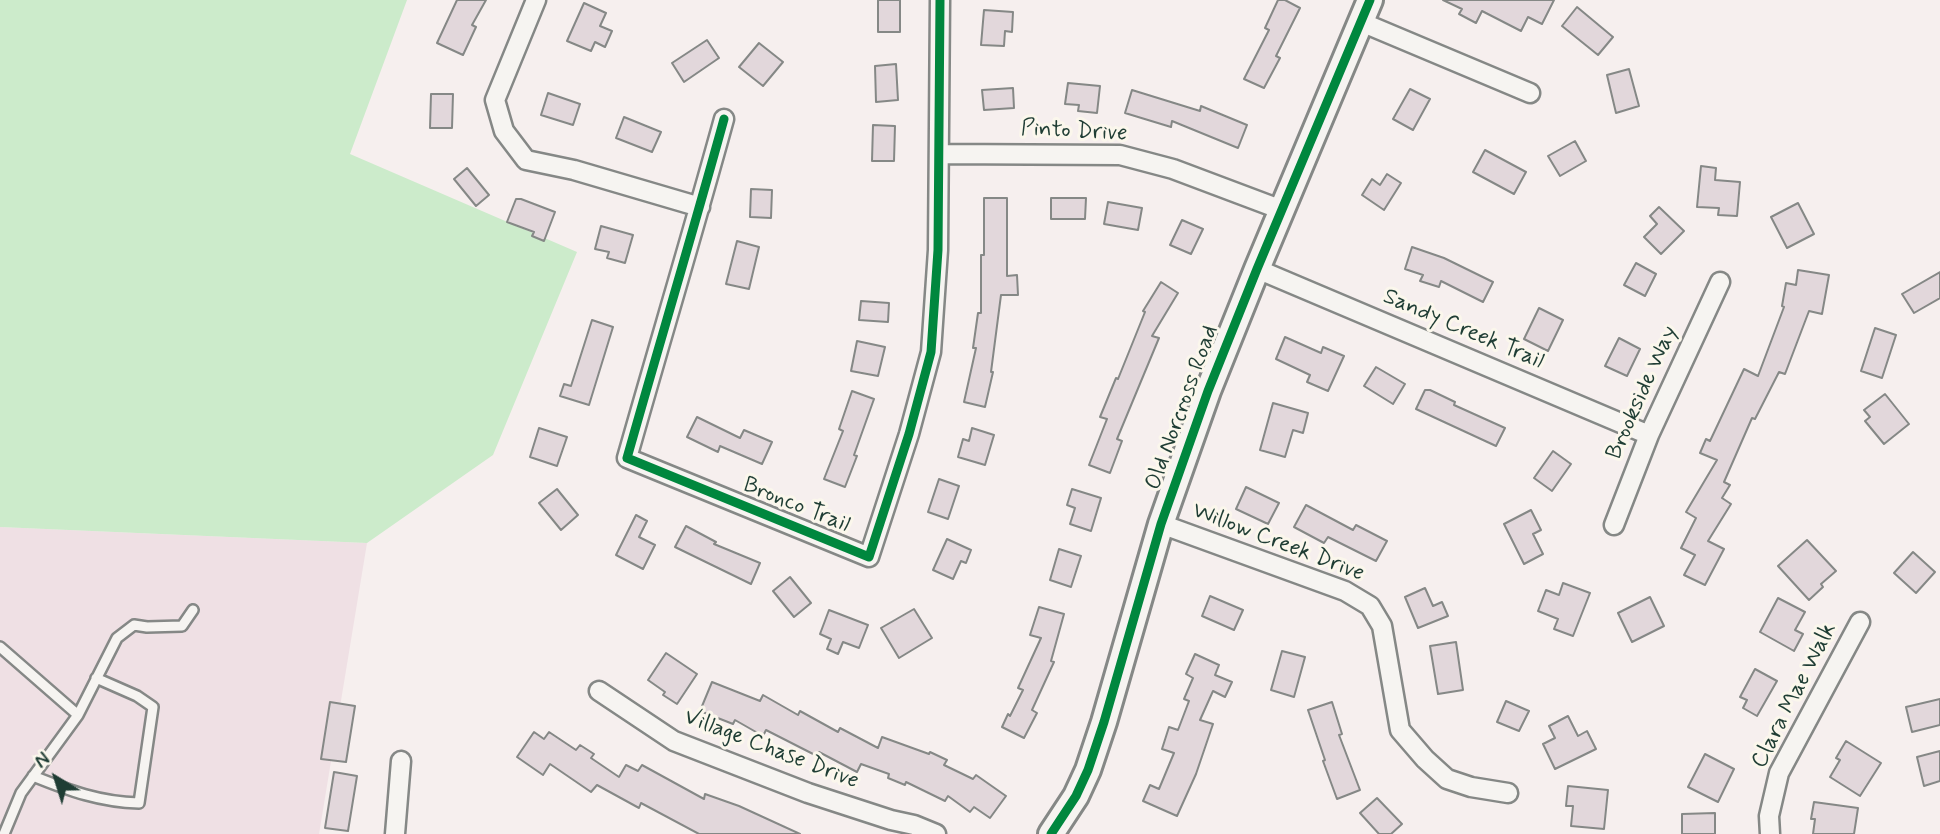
<!DOCTYPE html>
<html>
<head>
<meta charset="utf-8">
<style>
  body { margin:0 }
  #map { position:relative; width:1940px; height:834px; overflow:hidden; background:#f6efee; font-family:Mynerve,sans-serif }
  canvas { display:block }
  .north { position:absolute; left:21px; top:743px; width:70px; height:70px; -webkit-text-stroke:5px #fbf7ec; paint-order:stroke; rotate:322deg; font-size:19px; font-weight:700; line-height:28px; text-align:center; color:#1f3d34 }
  .north::after { content:''; display:block; margin:auto; width:24px; height:32px; background:#1f3d34; clip-path:polygon(50% 0,100% 100%,50% 72%,0 100%) }
</style>
</head>
<body>
<div id="map">
<canvas width="1940" height="834"></canvas>
<div class="north">N</div>
</div>
<script>
const ctx = document.querySelector('canvas').getContext('2d');
ctx.lineJoin = 'round';
function paint(path, color) { ctx.fillStyle = color; ctx.fill(path, 'evenodd'); }
function trace(path, color, width, dash) { ctx.strokeStyle = color; ctx.lineWidth = width; ctx.lineCap = dash ? 'butt' : 'round'; ctx.setLineDash(dash || []); ctx.stroke(path); }
function drawText(font, color, halo, rows, align = 'center') {
  ctx.font = font + ' Mynerve,sans-serif'; ctx.lineWidth = 6; ctx.setLineDash([]); ctx.textBaseline = 'middle'; ctx.strokeStyle = halo; ctx.fillStyle = color; for (const [text, x, y, turn = 0] of rows) {
    ctx.save(); ctx.translate(x, y); ctx.rotate((+turn || 0) * Math.PI / 180); ctx.textAlign = isNaN(turn) ? turn : align; if (halo) ctx.strokeText(text, 0, 0); ctx.fillText(text, 0, 0); ctx.restore();
  }
}
const built = new Path2D(`
  M0,527L367,543L319,834H0Z`);
const green = new Path2D(`
  M0,0H407L350,154L577,252L493,455L367,543L0,527Z`);
const building = new Path2D(`
  M457,0H486L472,25L476,27L463,55L437,43Z
  M878,0H900V32H878Z
  M1278,0H1285L1300,8L1276,56L1280,58L1264,88L1244,79L1269,30L1265,28Z
  M1443,0H1554L1542,24L1528,17L1521,31L1482,11L1476,23L1459,14L1462,9Z
  M584,3L606,13L600,26L612,31L605,47L595,42L591,51L567,41Z
  M1577,7L1613,37L1598,55L1562,26Z
  M984,10L1013,12L1012,32L1005,31L1004,46L981,45Z
  M707,40L719,58L684,82L672,63Z
  M759,43L783,62L763,86L739,67Z
  M896,64L898,100L876,102L875,66Z
  M1629,69L1639,106L1616,113L1607,75Z
  M1068,83L1100,86L1097,113L1078,111L1079,105L1065,104Z
  M1013,88L1014,108L984,110L982,90Z
  M1410,89L1430,99L1413,130L1393,119Z
  M1132,90L1200,111L1201,106L1247,125L1238,148L1172,121L1171,127L1125,113Z
  M548,93L580,104L573,125L541,115Z
  M431,94H453L452,128H430Z
  M624,117L661,132L652,152L616,138Z
  M873,125L895,126L894,161H872Z
  M1575,141L1586,161L1560,176L1548,156Z
  M1485,150L1526,172L1514,194L1473,172Z
  M1701,166L1716,168L1715,180L1740,182L1737,216L1718,215L1719,208L1697,207Z
  M467,168L489,195L476,206L454,179Z
  M1387,174L1401,183L1384,210L1362,195L1372,179L1380,185Z
  M751,189L772,190L771,218L750,217Z
  M984,198H1007V276L1017,275L1018,295H1001L991,372H993L985,407L964,402L976,348H973L978,313H981V255H984Z
  M1051,198H1086L1085,219H1051Z
  M516,199H521L555,212L544,241L532,236L534,232L507,222Z
  M1108,202L1142,208L1138,230L1104,224Z
  M1798,203L1814,234L1787,248L1771,217Z
  M1659,207L1684,231L1661,254L1644,237L1657,224L1650,216Z
  M1182,220L1203,229L1191,254L1170,245Z
  M601,226L633,235L625,263L607,258L609,252L595,249Z
  M737,241L759,247L749,289L726,284Z
  M1412,247L1444,258L1493,282L1483,302L1441,281L1439,287L1420,281L1423,275L1405,269Z
  M1636,263L1656,274L1645,296L1624,285Z
  M1798,270L1829,275L1822,314L1809,311L1785,374L1779,372L1755,419L1752,418L1724,482L1730,485L1722,498L1731,504L1708,541L1724,549L1705,585L1684,575L1695,555L1681,548L1696,518L1686,512L1717,460L1700,453L1706,439L1710,441L1744,369L1758,376L1784,307L1782,306L1786,283L1796,285Z
  M1940,272V298L1914,313L1902,294Z
  M1161,282L1178,293L1152,336L1159,338L1117,439L1122,441L1110,473L1089,465L1107,419L1100,417L1116,378L1118,379L1145,312L1143,311Z
  M861,301L889,303L888,322L859,320Z
  M1539,308L1563,320L1548,351L1524,339Z
  M592,320L613,327L589,405L560,396L564,384L571,386Z
  M1875,328L1896,335L1882,378L1861,371Z
  M1285,337L1321,353L1323,347L1344,356L1328,391L1307,382L1310,375L1276,359Z
  M1619,338L1640,349L1627,376L1605,366Z
  M857,341L885,347L878,376L851,371Z
  M1376,367L1405,384L1393,404L1364,386Z
  M1425,390H1430L1455,402L1454,405L1505,428L1496,446L1416,409Z
  M852,391L874,399L854,455L857,456L845,487L824,479L843,431L839,429Z
  M1885,394L1909,424L1884,444L1865,421L1870,417L1864,410Z
  M1273,403L1308,413L1303,433L1293,430L1285,457L1260,450Z
  M697,417L740,438L744,430L772,442L762,464L720,446L718,452L687,437Z
  M539,428L567,437L557,466L530,457Z
  M972,428L994,435L985,465L958,457L963,439L969,441Z
  M1553,451L1571,464L1552,491L1534,478Z
  M939,479L959,486L948,519L928,512Z
  M1246,487L1279,503L1268,524L1236,509Z
  M557,489L578,515L561,530L539,503Z
  M1072,489L1101,498L1091,531L1070,524L1075,508L1067,505Z
  M1306,505L1353,530L1356,525L1387,541L1376,561L1328,537L1324,543L1294,527Z
  M1531,510L1541,530L1533,534L1543,554L1524,564L1504,524Z
  M636,515L647,521L639,537L655,545L643,569L616,555Z
  M686,526L716,542L714,544L760,563L751,584L675,547Z
  M947,539L971,550L966,563L961,561L953,579L933,570Z
  M1807,540L1836,571L1821,584L1823,587L1809,600L1778,566Z
  M1059,549L1081,556L1071,587L1050,580Z
  M1913,552L1935,572L1916,593L1894,573Z
  M790,577L811,603L794,617L773,591Z
  M1563,583L1590,593L1573,636L1554,629L1558,619L1538,611L1546,590L1559,595Z
  M1425,588L1433,606L1442,602L1448,616L1418,628L1405,597Z
  M1210,596L1243,610L1234,630L1202,616Z
  M1650,597L1664,626L1632,642L1618,613Z
  M1778,598L1805,612L1795,630L1803,634L1794,651L1760,632Z
  M1039,607L1064,614L1051,661L1054,662L1032,710L1037,713L1024,738L1002,727L1008,714L1010,716L1023,690L1018,688L1041,638L1030,635Z
  M914,609L932,638L899,658L881,628Z
  M829,610L868,625L859,648L843,642L838,654L827,649L831,639L820,634Z
  M1456,642L1463,690L1438,694L1430,646Z
  M1282,651L1305,657L1294,697L1271,690Z
  M666,653L697,674L677,704L663,695L665,692L648,680Z
  M1195,654L1219,665L1215,675L1232,682L1225,697L1213,691L1200,720L1213,724L1196,774L1177,816L1143,801L1150,785L1159,789L1174,753L1162,749L1169,727L1178,730L1189,701L1184,699L1193,678L1186,674Z
  M1755,669L1777,681L1757,716L1743,708L1747,700L1740,697Z
  M712,682L760,701L763,695L798,715L800,711L838,732L840,728L878,748L882,737L929,754L930,752L947,760L944,765L973,779L976,775L1006,796L990,818L974,807L970,812L948,796L945,801L906,782L905,785L888,778L889,774L861,764L857,772L819,752L817,756L766,730L763,736L735,720L733,724L700,711Z
  M1940,699V725L1912,732L1906,707Z
  M1506,701L1529,711L1519,731L1497,722Z
  M330,702L355,706L346,762L321,759Z
  M1332,702L1342,734L1339,735L1360,790L1337,799L1323,761L1325,760L1308,710Z
  M1568,716L1578,736L1587,731L1596,749L1555,769L1543,744L1555,738L1549,726Z
  M534,732L544,739L549,732L576,750L580,745L594,754L591,758L619,777L626,765L638,771L642,765L704,799L705,794L739,806L800,834H699L641,803L639,808L597,785L591,792L550,764L543,775L517,757Z
  M1846,741L1881,763L1860,796L1830,777L1840,760L1836,758Z
  M1940,751V781L1924,786L1917,757Z
  M1705,754L1734,769L1718,802L1688,787Z
  M334,772L357,776L348,831L325,828Z
  M1568,786L1608,790L1604,829L1571,826L1573,806H1566Z
  M1377,798L1402,824L1391,834H1379L1360,813Z
  M1814,802L1858,808L1854,834H1813L1815,819H1811Z
  M1715,813V834H1682V814Z`);
const lane = new Path2D(`
  M0,647L78,715L21,793L4,834
  M78,715L117,638L134,625L147,627L182,626L193,610
  M33,776C70,791 100,802 139,803L153,707L137,696L96,678`);
const street = new Path2D(`
  M536,0L495,100L504,131L526,160L574,170L700,207
  M1361,22L1530,93
  M724,119C693,232 659,345 627,458L869,557L909,434L931,352L938,250L940,0
  M939,154L1120,155L1173,169L1282,210
  M1257,269L1649,435
  M1161,524L1345,591L1370,606L1382,626L1400,730L1425,759L1447,779L1471,787L1508,793
  M1614,525L1649,435L1720,282
  M599,691L674,741L808,793L891,820L914,825L936,834
  M395,834L401,761
  M1770,834L1769,816L1779,773L1860,622`);
const secondary = new Path2D(`
  M1051,834L1076,796L1088,770L1104,722L1161,524L1208,391L1257,269L1370,0`);
const cycleway = new Path2D(`
  M724,119C693,232 659,345 627,458L869,557L909,434L931,352L938,250L940,0
  M1051,834L1076,796L1088,770L1104,722L1161,524L1208,391L1257,269L1370,0`);
const streetNames = [
  ["Pinto Drive",1074,132,3],
  ["Sandy Creek Trail",1463,330,23],
  ["Brookside Way",1643,393,-66],
  ["Old Norcross Road",1183,408,-70],
  ["Bronco Trail",796,506,22],
  ["Willow Creek Drive",1278,543,21],
  ["Clara Mae Walk",1795,696,-63],
  ["Village Chase Drive",771,750,21]
];
paint(built, '#efe0e4');
paint(green, '#ccebcb');
paint(building, '#e2d7db');
trace(building, '#858886', 2);
trace(lane, '#858886', 14);
trace(street, '#858886', 23);
trace(secondary, '#858886', 30);
trace(lane, '#f6f4f1', 9);
trace(street, '#f6f4f1', 18);
trace(secondary, '#f6f4f1', 24);
trace(cycleway, '#00873e', 9);
drawText('23px', '#1f3d34', '#fbf7ec', streetNames);
</script>
</body>
</html>
